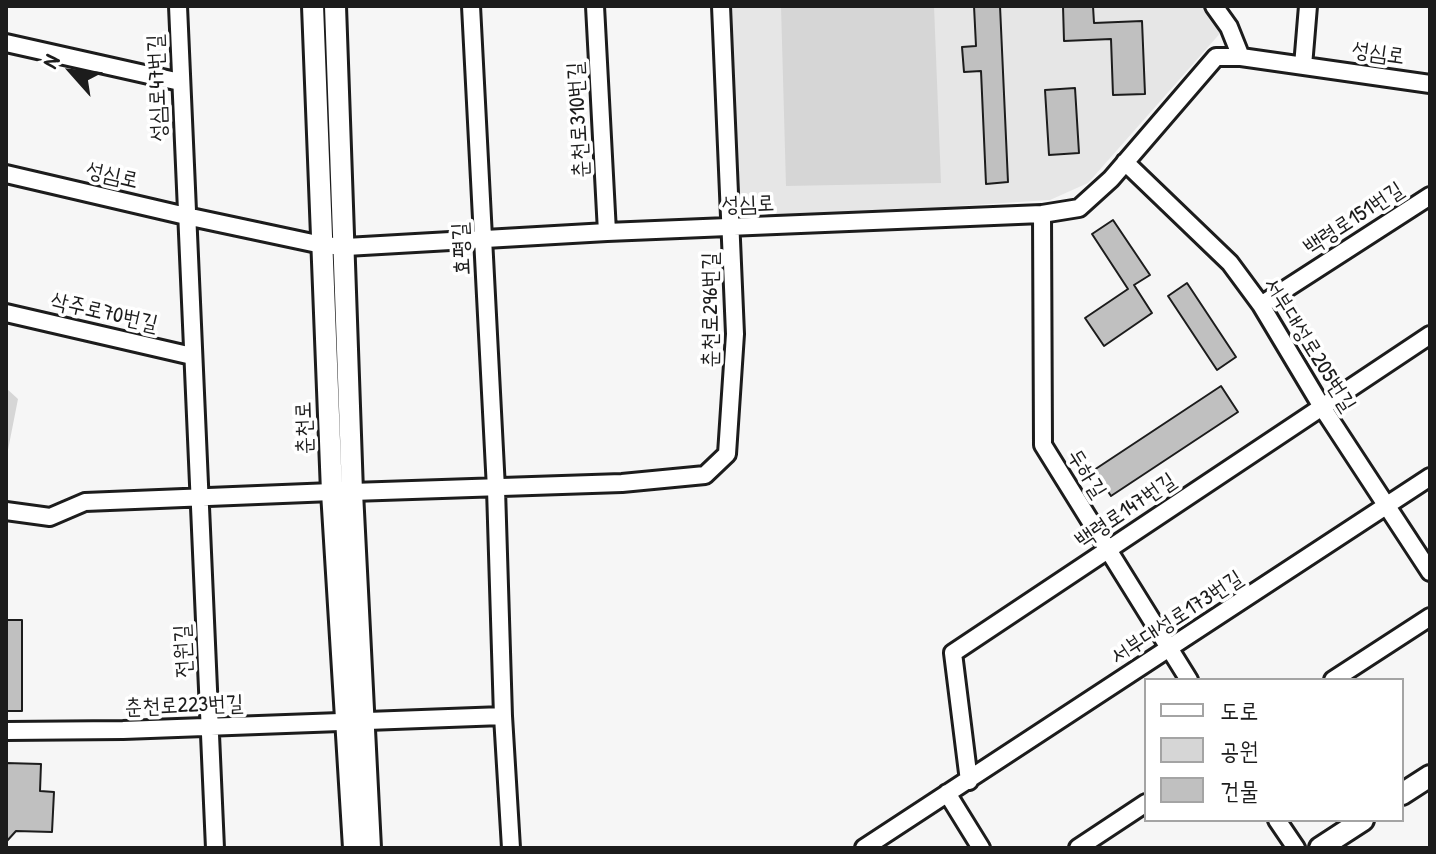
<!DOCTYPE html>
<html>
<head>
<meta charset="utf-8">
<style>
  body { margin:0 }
  #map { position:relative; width:1436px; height:854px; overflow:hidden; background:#f6f6f6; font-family:"Patrick Hand","Poor Story",sans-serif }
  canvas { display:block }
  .frame { position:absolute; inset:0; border:8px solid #1c1c1c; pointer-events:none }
  .legend { position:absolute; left:1144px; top:678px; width:260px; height:144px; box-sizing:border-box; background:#fff; border:2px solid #a4a4a4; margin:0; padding:10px 14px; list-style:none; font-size:24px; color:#1c1c1c }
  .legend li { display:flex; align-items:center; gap:16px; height:40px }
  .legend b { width:40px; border:2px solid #a4a4a4 }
  .north { position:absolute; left:32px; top:32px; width:80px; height:80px; -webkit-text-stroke:6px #fff; paint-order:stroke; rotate:297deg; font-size:22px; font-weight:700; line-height:32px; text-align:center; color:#1c1c1c }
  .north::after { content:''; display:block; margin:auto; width:28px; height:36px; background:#1c1c1c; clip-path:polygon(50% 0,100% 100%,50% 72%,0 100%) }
</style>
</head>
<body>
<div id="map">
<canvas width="1436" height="854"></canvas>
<div class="frame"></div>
<ul class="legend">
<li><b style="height:10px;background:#fff"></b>도로</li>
<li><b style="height:22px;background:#d6d6d6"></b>공원</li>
<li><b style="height:22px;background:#c0c0c0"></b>건물</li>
</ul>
<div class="north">N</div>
</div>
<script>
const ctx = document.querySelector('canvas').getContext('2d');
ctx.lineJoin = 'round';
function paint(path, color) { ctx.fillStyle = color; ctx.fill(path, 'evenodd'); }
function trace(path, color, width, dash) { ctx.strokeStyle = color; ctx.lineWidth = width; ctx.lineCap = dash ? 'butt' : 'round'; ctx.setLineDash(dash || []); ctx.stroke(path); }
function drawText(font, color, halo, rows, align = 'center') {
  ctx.font = font + ' "Patrick Hand","Poor Story",sans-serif'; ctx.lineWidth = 7; ctx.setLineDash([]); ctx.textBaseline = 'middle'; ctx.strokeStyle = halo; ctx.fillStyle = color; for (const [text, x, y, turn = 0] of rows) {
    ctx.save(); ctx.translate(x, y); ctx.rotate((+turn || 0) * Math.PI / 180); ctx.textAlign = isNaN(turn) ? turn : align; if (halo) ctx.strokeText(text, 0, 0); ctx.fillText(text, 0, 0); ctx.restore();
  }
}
const built = new Path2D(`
  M732,6H1205L1223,30L1088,183L1050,200L739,220Z`);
const green = new Path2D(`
  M781,6H934L941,183L786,186Z
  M6,388L18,399L6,460Z`);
const building = new Path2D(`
  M974,6H1000L1008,182L986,184L981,71L964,72L962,47L976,46Z
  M1063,6H1093L1094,23L1142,21L1145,94L1113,95L1111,39L1064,41Z
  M1075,88L1079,153L1049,155L1045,90Z
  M1113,220L1150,275L1134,285L1152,313L1104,346L1085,318L1128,289L1092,234Z
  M1187,283L1236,357L1217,370L1168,296Z
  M1221,386L1238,412L1111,496L1094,470Z
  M6,620H22V711H6Z
  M6,763L41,764L40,791L54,792L52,832L16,831L6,842Z`);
const minor = new Path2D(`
  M178,6L215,848
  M471,6L496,489L503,716L511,848
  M595,6L607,232
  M1214,6L1229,27L1241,57
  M6,43L180,82
  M1303,66L1308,6
  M1125,162L1230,263L1261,305L1322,407L1430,572
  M6,174L186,216L322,245L346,247L607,232L1042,214L1079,208L1111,179L1216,57H1241L1430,84
  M1042,214L1043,445L1189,680
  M1261,305L1430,196
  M6,313L192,356
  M352,492L622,483L705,475L727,454L735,334L721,6
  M6,511L50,517L85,502L332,492
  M1333,680L1430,617
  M6,731L123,730L503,716
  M969,781L953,653L1430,335
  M947,793L981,848
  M1277,820L1296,848
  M864,848L1430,477
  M1078,848L1146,803`);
const tertiary = new Path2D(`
  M313,6L332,492L354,848
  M335,6L352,492L370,848
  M1402,794L1430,776
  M1320,848L1363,820`);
const streetNames = [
  ["성심로",1378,54,8],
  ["성심로47번길",158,88,-92],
  ["춘천로310번길",579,120,-93],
  ["성심로",112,176,13],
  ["성심로",748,205,-2],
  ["백령로151번길",1354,219,-33],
  ["효평길",462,249,-93],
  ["춘천로296번길",711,310,-90],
  ["삭주로70번길",104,313,13],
  ["서부대성로205번길",1309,345,58],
  ["춘천로",305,428,-92],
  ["두하길",1086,474,58],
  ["백령로147번길",1126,511,-34],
  ["서부대성로173번길",1177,618,-33],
  ["전원길",184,651,-93],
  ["춘천로223번길",184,706,-2]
];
paint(built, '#e6e6e6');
paint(green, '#d6d6d6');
paint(building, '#c0c0c0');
trace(building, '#1c1c1c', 2);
trace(minor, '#1c1c1c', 22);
trace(tertiary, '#1c1c1c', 26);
trace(minor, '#fff', 16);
trace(tertiary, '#fff', 20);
drawText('22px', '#1c1c1c', '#fff', streetNames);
</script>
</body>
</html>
